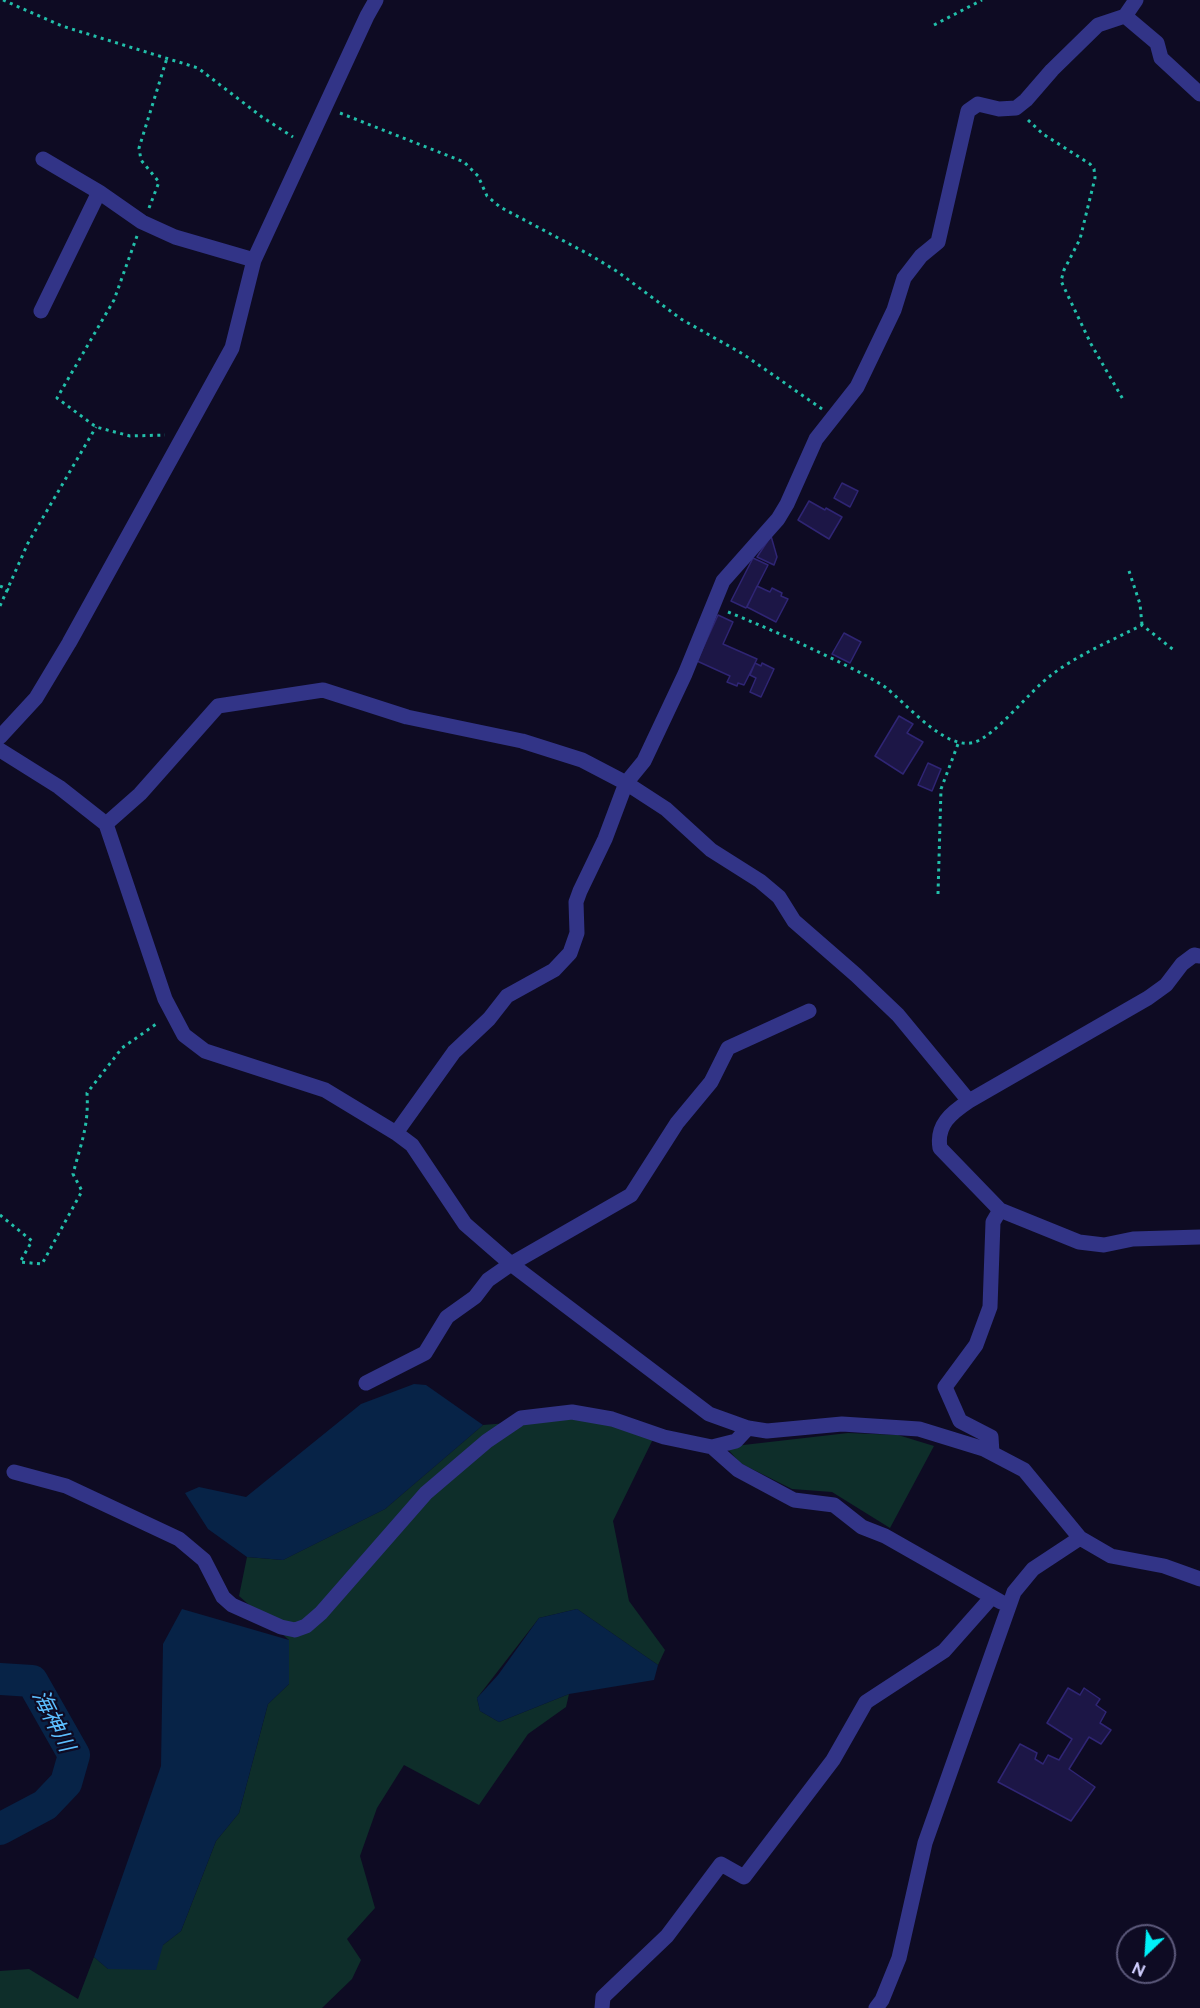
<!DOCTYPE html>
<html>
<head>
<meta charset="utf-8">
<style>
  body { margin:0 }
  #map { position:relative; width:1200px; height:2008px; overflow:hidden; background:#0e0b23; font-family:Raleway,sans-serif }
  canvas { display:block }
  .north { position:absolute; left:1116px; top:1924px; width:60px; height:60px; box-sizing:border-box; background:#0e0b23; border:2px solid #5c597b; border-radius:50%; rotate:205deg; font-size:16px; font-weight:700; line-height:24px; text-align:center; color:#d0ceff }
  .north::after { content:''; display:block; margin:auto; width:21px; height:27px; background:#00f1f9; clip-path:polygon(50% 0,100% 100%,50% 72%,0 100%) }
</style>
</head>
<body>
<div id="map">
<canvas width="1200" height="2008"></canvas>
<div class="north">N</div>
</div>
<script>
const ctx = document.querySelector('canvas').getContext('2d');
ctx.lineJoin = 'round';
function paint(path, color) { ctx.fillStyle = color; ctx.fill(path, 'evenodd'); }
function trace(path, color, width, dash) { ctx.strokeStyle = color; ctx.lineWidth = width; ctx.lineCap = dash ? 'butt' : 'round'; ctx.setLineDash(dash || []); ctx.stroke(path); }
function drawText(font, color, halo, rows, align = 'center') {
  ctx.font = font + ' Raleway,"Noto Sans JP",sans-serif'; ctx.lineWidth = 4.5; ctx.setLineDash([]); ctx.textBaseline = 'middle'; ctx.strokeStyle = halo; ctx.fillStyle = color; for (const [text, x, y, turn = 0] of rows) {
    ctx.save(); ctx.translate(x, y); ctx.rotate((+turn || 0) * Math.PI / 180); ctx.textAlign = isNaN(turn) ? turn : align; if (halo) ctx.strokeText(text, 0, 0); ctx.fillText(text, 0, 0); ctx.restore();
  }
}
const green = new Path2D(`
  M593,1416L654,1437L613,1521L629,1601L665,1650L658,1665L577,1609L539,1618L477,1698L480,1711L499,1722L569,1694L566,1707L528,1734L479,1805L404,1765L377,1808L360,1856L375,1908L347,1939L361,1960L352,1979L322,2008H0V1971L29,1969L78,1999L94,1957L108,1969L163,1945L181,1931L216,1841L239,1813L268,1704L289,1684V1640L239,1596L247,1557L283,1560L385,1509L483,1425Z
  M848,1433L898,1435L934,1446L890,1528L832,1492L792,1489L740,1463L726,1447Z`);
const water = new Path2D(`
  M414,1384L426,1385L483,1425L385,1509L283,1560L247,1557L208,1529L185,1493L199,1487L246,1497L361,1404Z
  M182,1609L289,1640V1684L268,1704L239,1813L216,1841L181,1931L163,1945L156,1970L108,1969L94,1957L161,1766L163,1644Z
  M577,1609L658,1665L654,1680L569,1694L499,1722L480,1711L477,1698L498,1675L539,1618Z`);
const river = new Path2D(`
  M0,1679L32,1681L74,1755L66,1783L45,1805L0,1829`);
const building = new Path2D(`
  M842,483L858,491L850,507L834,498Z
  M809,501L825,510L826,508L842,517L829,539L798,520Z
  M771,536L777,557L774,565L757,557Z
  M753,558L768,565L746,608L731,601Z
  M757,586L770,592L772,588L782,593L781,596L788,599L776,622L747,607Z
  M718,615L733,622L723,644L757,659L744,685L738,683L737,686L727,682L730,676L697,661Z
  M844,633L861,642L850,663L832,654Z
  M755,663L761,666L762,663L774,669L761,697L750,692L756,678L750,675Z
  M899,716L913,724L907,733L923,742L903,774L875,756Z
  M928,763L941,769L932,791L918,785Z
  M1068,1688L1080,1695L1084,1688L1100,1699L1096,1705L1106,1712L1100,1723L1111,1730L1101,1744L1089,1737L1069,1769L1095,1787L1071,1821L998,1782L1020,1744L1037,1753L1035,1759L1043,1764L1048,1755L1059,1760L1072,1739L1047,1723Z`);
const path = new Path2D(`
  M3,0L62,26L198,68L262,117L293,137
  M934,25L982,0
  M340,113L464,162L478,176L487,196L500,207L592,256L618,272L681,319L743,354L822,409
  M1028,120L1043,134L1090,164L1094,169L1095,178L1080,239L1064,270L1061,281L1091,344L1124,401
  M149,208L159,182L141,160L139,148L167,58
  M137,236L114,300L57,398L96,427L130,436L165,435
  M1129,571L1140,604L1142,625
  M0,586L9,590
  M0,606L28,543L96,427
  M728,612C765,627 801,643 837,661C853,669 870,677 885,687C906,703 946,752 975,742C996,735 1029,692 1050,676C1077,655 1111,641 1142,625L1175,651
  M938,894L941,789L958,744
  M0,1215L32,1241L20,1262L42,1264L82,1191L73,1174C81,1143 89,1126 87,1093L122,1048L159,1022`);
const minor = new Path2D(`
  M1125,16L1157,43L1161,58L1200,94
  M43,159L99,192L142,222L175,237L254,260
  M41,311L99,192
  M0,737L36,698L69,643L232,348L254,260L367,16L376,0
  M0,750L59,787L106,824L165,999L184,1035L205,1051L325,1090L396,1133L412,1145L465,1224L511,1264L709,1414L748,1428L767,1431L842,1424L919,1429L984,1449L1024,1470L1080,1538L1111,1556L1164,1566L1200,1579
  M106,824L140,794L218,706L323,690L407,717L522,741L582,760L626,783L666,809L711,850L760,881L779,897L794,921L856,975L898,1015L969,1101
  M1200,956L1194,955L1182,964L1166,985L1148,998L969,1101C951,1113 936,1125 940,1148L1000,1210L1079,1242L1104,1245L1133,1239L1200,1237
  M396,1133L454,1052L489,1019L507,996L554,970L570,953L577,933L576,902L580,891L605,839L626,783L644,761L685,674L723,581L778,519L787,504L816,439L857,387L894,310L904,278L921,256L938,242L968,111L978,104L999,109L1016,108L1026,100L1052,70L1098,25L1125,16L1136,0
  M366,1383L425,1353L447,1317L475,1297L488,1280L511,1264L631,1195L677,1123L711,1082L728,1048L809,1011
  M712,1447L738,1470L794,1500L834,1505L862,1527L885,1536L1001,1602
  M992,1453L991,1437L960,1421L945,1387L976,1345L990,1307L993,1222L1000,1210
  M14,1472L66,1486L179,1539L204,1560L223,1597L232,1605L281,1627L295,1630L306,1626L321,1613L426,1493L487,1441L521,1418L572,1412L612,1419L664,1437L712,1447L736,1441L748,1428
  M602,2008L603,1997L667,1936L721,1864L744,1877L833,1760L866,1702L944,1651L991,1598
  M876,2008L882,2000L899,1958L925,1843L1014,1592L1033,1569L1080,1538`);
const waterNames = [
  ["海神川",53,1721,63]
];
paint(green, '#0e2e2a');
paint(water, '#072347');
trace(river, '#072347', 32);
paint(building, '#1c1646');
trace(building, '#2f2574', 1.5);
trace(path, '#22bfaa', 3, [3, 4.5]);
trace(minor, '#323487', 15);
drawText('italic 22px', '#5cbfff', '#0e0b23', waterNames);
</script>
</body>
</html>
